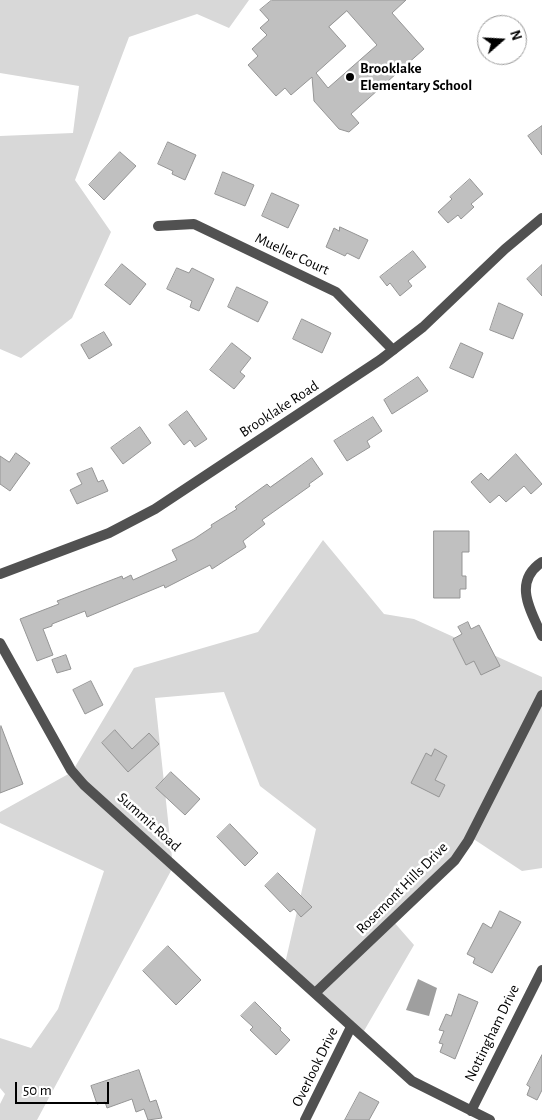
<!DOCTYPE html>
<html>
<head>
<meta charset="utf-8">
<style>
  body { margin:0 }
  #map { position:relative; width:542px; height:1120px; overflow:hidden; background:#fff; font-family:"Alegreya Sans",sans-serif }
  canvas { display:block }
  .north { position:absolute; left:477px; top:15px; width:50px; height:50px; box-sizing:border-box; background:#fff; border:1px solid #999; border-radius:50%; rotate:71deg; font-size:14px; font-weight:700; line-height:20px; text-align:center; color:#000 }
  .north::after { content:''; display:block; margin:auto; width:18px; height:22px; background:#000; clip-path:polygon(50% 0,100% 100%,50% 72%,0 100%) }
  .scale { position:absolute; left:15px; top:1082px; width:94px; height:22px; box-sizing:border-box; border:2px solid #000; border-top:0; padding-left:6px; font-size:15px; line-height:18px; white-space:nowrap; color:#000; -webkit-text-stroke:4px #fff; paint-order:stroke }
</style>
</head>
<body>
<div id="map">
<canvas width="542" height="1120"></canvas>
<div class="north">N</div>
<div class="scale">50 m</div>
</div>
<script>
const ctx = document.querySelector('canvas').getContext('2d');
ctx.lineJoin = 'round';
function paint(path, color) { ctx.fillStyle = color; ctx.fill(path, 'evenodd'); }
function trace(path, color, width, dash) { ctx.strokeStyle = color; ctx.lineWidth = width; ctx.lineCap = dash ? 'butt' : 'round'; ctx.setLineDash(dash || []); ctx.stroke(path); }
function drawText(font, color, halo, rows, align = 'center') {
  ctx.font = font + ' "Alegreya Sans",sans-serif'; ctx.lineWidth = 5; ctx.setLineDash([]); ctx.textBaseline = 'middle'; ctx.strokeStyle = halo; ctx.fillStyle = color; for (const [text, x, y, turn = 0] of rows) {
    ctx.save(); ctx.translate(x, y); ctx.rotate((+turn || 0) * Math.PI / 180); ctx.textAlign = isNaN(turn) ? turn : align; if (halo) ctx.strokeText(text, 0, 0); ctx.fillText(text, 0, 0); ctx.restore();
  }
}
const green = new Path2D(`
  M0,0H249L229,28L197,14L129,37L75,180L111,232L72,318L21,358L0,349V136L73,133L79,86L0,73Z
  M323,540L384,614L414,619L542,677V868L522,871L472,838L393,921L414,945L361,1036L284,968L316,829L260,786L224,692L155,698L173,867L37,1120H0V1104L5,1094L0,1088V1038L31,1048L58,1009L104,871L0,823V812L72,772L134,668L258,632Z`);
const water = new Path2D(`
  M418,979L437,988L429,1016L406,1010Z`);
const building = new Path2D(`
  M272,0H406L392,13L424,49L351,114L359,123L349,132L339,129L314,101L312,77L291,95L285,88L276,96L248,65L258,56L252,49L267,35L260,28L269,20L260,10ZM347,11L377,45L328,88L316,73L346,46L329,27Z
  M542,126V155L528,136Z
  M168,142L196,155L185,180L172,174L173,171L158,164Z
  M120,152L136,166L104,200L89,185Z
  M223,172L254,185L245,206L215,194Z
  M470,179L483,194L471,204L474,207L461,219L458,215L448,223L438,212L452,199L450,197Z
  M272,193L299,205L288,228L262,216Z
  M340,227L368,240L359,259L347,253L345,256L326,247L334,228L339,231Z
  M413,251L426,267L408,281L412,286L400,296L390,283L387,286L380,277Z
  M122,264L146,284L130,305L105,285Z
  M542,265V296L527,279Z
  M177,268L189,273L192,268L214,279L199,311L190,307L192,301L167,289Z
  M237,287L268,302L258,322L228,307Z
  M499,303L523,314L513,339L490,330Z
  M302,319L331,333L322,353L293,339Z
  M104,332L112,345L89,359L81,345Z
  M232,343L251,358L240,372L245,376L234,389L210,370Z
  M461,343L483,353L473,378L450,368Z
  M418,377L428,391L392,414L384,400Z
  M187,411L207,439L195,447L190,440L184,445L169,425Z
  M373,417L382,431L367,441L370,447L347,461L334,441Z
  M140,427L151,443L123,464L111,448Z
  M16,453L30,463L10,491L0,484V456L9,462Z
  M516,454L542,484L531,494L524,486L506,502L499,495L490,503L471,482L481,473L488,480Z
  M312,458L323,474L309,484L310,486L262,520L265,524L243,541L246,547L212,569L210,565L165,588L164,585L87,617L85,611L52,624V626L43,629L53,655L37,661L20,619L59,604L57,601L122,576L123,579L131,575L133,580L177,560L172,550L194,539L212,527L211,525L237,509L235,507L267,484L270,487Z
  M92,468L98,482L103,480L108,491L77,504L70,490L82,484L77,474Z
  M434,531H469V552H462V576H466V589H460V598H434Z
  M468,622L471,629L479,625L500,666L481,675L474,661L466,665L453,639L462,634L458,627Z
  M66,655L71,669L57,673L52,660Z
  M91,681L103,705L85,714L73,690Z
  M1,726L23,784L0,793V727Z
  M115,730L132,749L149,733L159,744L128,772L102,743Z
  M435,749L447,756L435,780L445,785L439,797L411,783L426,753L431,756Z
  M171,772L200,799L185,815L156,788Z
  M230,824L258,853L245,866L217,837Z
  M278,873L312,907L301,917L294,909L290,912L265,886Z
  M500,911L521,922L492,973L473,963L475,958L467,954L483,923L491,928Z
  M168,946L201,980L176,1005L143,971Z
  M459,994L478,1002L455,1059L440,1052L443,1044L439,1043L444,1031L439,1030L446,1014L451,1016Z
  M255,1002L281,1028L280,1030L290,1040L276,1055L250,1030L253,1027L241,1016Z
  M542,1055V1090L537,1100L527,1095L530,1087L527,1085Z
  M139,1070L150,1102L156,1100L162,1118L148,1120L144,1109L136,1112L132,1099L107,1108L105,1102L97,1104L91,1086Z
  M360,1092L379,1102L369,1120H345Z`);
const minor = new Path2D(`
  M158,226L194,224L336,292L393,350
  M542,562C512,582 531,611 542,636
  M0,643L71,770L84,785L412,1081L490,1120
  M315,993L455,860L468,841L542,695
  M471,1111L542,970
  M305,1120L351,1027`);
const tertiary = new Path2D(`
  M0,574L109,533L155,509L380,360L423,327L505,249L542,218`);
const markers = [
  [350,77,5,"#000"]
];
const poiNames = [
  ["Brooklake",360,68],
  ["Elementary School",360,85]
];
const streetNames = [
  ["Mueller Court",292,254,25],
  ["Brooklake Road",279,409,-33],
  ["Summit Road",149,822,42],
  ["Rosemont Hills Drive",402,888,-45],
  ["Nottingham Drive",492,1033,-64],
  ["Overlook Drive",315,1067,-64]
];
paint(green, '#d8d8d8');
paint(water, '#9f9f9f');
paint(building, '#c0c0c0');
trace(building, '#959595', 1);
trace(minor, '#515151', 10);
trace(tertiary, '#515151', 10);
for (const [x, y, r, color] of markers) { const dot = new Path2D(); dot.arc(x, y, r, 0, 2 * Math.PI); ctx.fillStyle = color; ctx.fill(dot); trace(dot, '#fff', 2); }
drawText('bold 15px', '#000', '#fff', poiNames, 'left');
drawText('15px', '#000', '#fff', streetNames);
</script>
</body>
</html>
